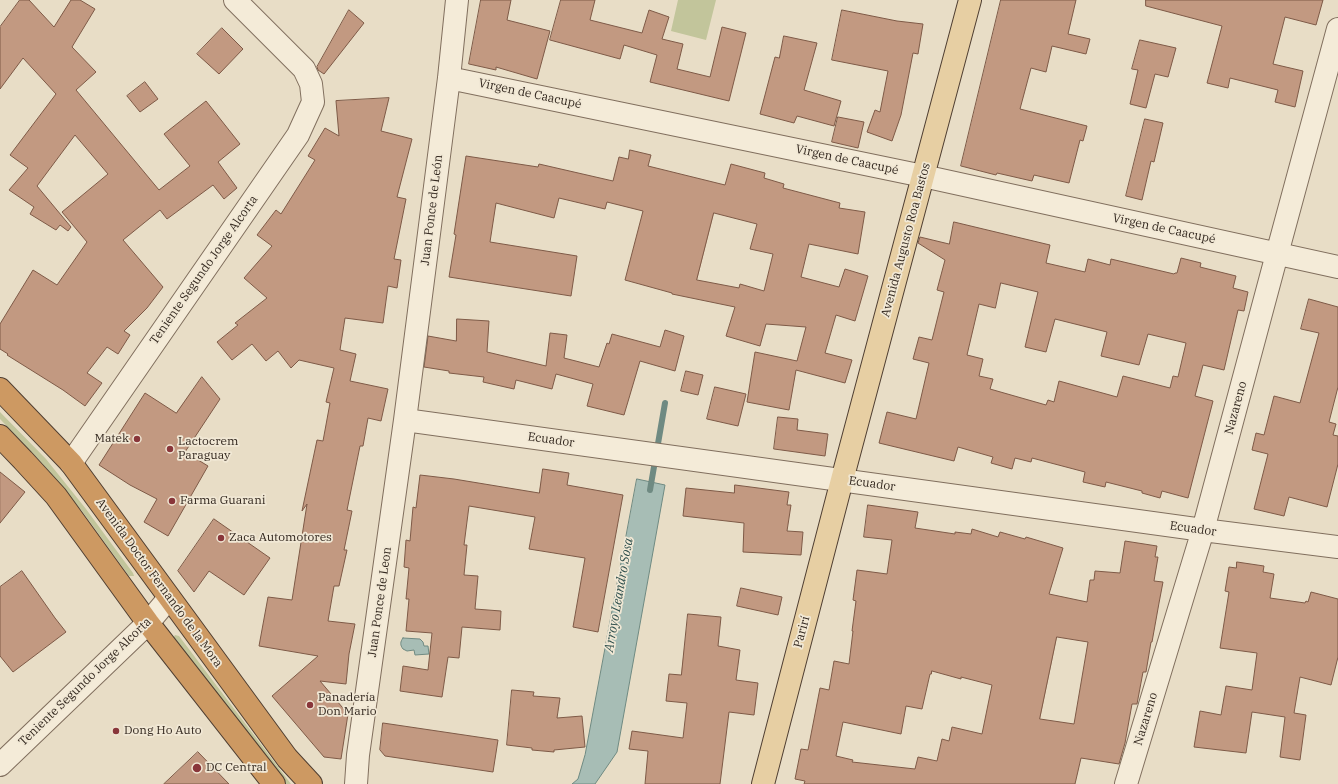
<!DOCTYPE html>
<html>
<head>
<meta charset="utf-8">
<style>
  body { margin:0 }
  canvas { display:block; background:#e8ddc6 }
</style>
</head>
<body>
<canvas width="1338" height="784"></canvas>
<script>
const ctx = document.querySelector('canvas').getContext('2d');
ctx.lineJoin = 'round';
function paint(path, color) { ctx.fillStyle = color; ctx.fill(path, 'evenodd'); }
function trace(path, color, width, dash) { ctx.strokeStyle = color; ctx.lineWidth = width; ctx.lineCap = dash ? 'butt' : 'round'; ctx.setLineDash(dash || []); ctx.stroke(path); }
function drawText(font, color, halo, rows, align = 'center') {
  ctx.font = font + ' "IBM Plex Serif",serif'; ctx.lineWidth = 3.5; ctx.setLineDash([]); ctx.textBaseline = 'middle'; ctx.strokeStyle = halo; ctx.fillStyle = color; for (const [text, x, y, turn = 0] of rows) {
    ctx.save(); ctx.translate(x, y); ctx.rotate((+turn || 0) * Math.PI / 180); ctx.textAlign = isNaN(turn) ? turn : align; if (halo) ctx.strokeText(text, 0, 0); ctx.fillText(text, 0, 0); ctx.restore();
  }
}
const green = new Path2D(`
  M678,0H716L706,40L671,31Z
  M0,412L46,459L86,509L133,573L134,576H129L82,511L42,463L0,419Z
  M175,635L179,636L291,784H284L173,638Z`);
const water = new Path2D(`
  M637,479L665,485L617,752L595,784H572L578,779L585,755Z
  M403,638L420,639L423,642L424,646H428L429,654L415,655L414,650L407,651L403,649C400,645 400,642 403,638Z`);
const stream = new Path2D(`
  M650,490L665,403`);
const building = new Path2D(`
  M20,0H29L54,27L71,0H80L95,9L72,47L96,72L76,90L159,190L190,166L164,134L206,101L240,144L218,162L237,188L224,199L213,185L167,219L160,210L123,240L163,287L147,308L124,331L130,335L118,354L107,347L87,373L102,383L85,406L63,390L7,355L8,354L0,349V324L33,270L57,285L87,242L62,212L108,174L75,135L37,186L71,227L68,231L60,225L56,230L30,214L34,207L9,190L28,168L10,155L56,94L23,58L0,89V27Z
  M481,0H511L507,20L550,31L537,79L496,67V70L469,64Z
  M561,0H595L590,20L642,33L649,10L669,17L662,39L683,44L677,69L710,77L722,27L746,33L729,101L650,82L657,55L624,45L620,59L550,40Z
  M1001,0H1076L1068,34L1090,39L1086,54L1052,46L1046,72L1031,68L1020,109L1087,126L1083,141L1080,140L1069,183L1034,175L1032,181L997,173L996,175L961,166Z
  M1146,0H1323L1316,25L1285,17L1273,64L1303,71L1295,107L1275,102L1278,90L1230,78L1228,88L1207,83L1222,26L1146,6Z
  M349,10L364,23L324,74L318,70L317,67Z
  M842,10L897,21L923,24L918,54L913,53L901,115L892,141L867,132L875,110L880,112L888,71L832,60Z
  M222,28L243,49L219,74L197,54Z
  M784,36L817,43L804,90L841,101L834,126L797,116L794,123L760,114L775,57L779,58Z
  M1140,40L1176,48L1168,77L1155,74L1146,108L1130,104L1138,70L1132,69Z
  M145,82L158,99L140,112L127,96Z
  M389,98L381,131L412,139L397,197L406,199L394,259L401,260L397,288L388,286L383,323L345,318L340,350L356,354L350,381L388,389L381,421L368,418L363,446H360L347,510L352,511L344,550H347L339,586H334L328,621L355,624L349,654L346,684L320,681L348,714L341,759L324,757L272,696L318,656L259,646L268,597L292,600L307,504L302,511L317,440L323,441L330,403L326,402L334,368L299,360L291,368L278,351L266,361L252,344L232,360L217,342L238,325L235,323L267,298L244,278L272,246L257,235L276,210L281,214L315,160L308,156L325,128L339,136L336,101Z
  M838,117L864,122L858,148L832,142Z
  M1145,119L1163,123L1154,162L1151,161L1142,200L1126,196Z
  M630,150L651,155L648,166L725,185L731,164L765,173L764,178L784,184L783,188L840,203L839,208L865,212L858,254L809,244L801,277L839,287L845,269L868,276L855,321L836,315L825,353L852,360L845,383L796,370L789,410L747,402L755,352L797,361L806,327L766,324L760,346L726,336L735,307L672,294V293L625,280L643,211L607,202L605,209L559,198L554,218L496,203L490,242L577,256L571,296L449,277L456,235L454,234L466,156L538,167L539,164L613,181L619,157L628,159ZM714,213L757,224L750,249L773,254L764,291L740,284L739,288L697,280Z
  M954,222L1050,245L1046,263L1085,272L1088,259L1110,265L1111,259L1174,274L1175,273H1177L1181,258L1201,263L1200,267L1236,276L1233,288L1248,292L1244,311L1238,310L1224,370L1203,365L1195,396L1213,401L1188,498L1162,491L1160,498L1142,493V491L1106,482L1105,487L1083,482L1085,472L1032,458L1031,462L1015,458L1012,469L991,463L993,457L958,447L954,461L879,443L887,412L916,419L929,363L913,359L919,337L932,340L944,292L937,290L945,260L918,243L920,237L949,244ZM1001,283L1038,292L1025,347L1046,352L1055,319L1107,332L1101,356L1139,365L1148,334L1186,343L1178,377L1173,376L1170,388L1123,376L1117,397L1059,381L1054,402L1048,400L1046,405L990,389L993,379L979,376L983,359L967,355L979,304L995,308Z
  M1309,299L1338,307V387L1329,422L1336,424L1333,435L1338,436V464L1327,507L1289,497L1284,516L1254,509L1268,454L1252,450L1256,433L1264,435L1274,396L1300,403L1319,333L1301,329Z
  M457,319L489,321L487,352L546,366L550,333L567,335L564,358L599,367L607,343L609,344L612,334L660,347L665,330L684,336L675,371L640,361L624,415L587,406L593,384L556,374L552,389L516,380L514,389L483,382L484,377L449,373V371L424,367L428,336L456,341Z
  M686,371L703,375L698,395L681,391Z
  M202,377L220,399L185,452L208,466L168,536L144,522L157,499L130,485L99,465L145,393L176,413Z
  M715,387L746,394L738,426L707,419Z
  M778,417L798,419L797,430L828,434L825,456L774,449Z
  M543,469L569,473L567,485L623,495L598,632L573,627L585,558L529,549L535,517L469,506L464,545H467L464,575L478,576L475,609L501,611L500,630L462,627L459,658L448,657L442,697L400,691L403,666L428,670L432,633L406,631L409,599H406L409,568L404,567L406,540L410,541L413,507L416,508L420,475L454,479L539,493Z
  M0,472L25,492L0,523Z
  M735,485L789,492L787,505H791L787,531L803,532L801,555L743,552L744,523L683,516L686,488L734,493Z
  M868,505L918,512L915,528L955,534V532L971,534L972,529L998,537L1000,532L1025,539L1026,537L1063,548L1049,594L1087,602L1090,580H1094L1095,571L1120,573L1125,541L1157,546L1155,557H1158L1154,581L1163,582L1159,603L1152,642H1151L1146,672H1143L1137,704H1132L1125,743L1119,764L1081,758L1075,784H804L805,781L795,779L801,749L808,750L820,688L829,690L834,661L849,664L853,631H852L856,601L853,600L857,570L887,574L892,540L864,537ZM1057,637L1088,642L1074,724L1040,719ZM932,671L961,679V677L992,685L982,734L952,727L949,741L942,739L937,761L918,757L915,769L852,762L853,760L836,756L843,722L901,734L906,706L922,709L930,674H931Z
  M214,519L270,558L244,595L209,571L194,592L178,571Z
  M1237,562L1264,566L1263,572L1274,574L1270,598L1305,603L1306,601L1308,602L1311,592L1338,599V657L1331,685L1300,677L1294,713L1306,715L1300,760L1280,757L1285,717L1252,712L1246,753L1194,747L1200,711L1221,715L1226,686L1252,690L1257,653L1220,648L1229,592L1225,591L1229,567L1236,568Z
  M22,571L55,618L66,632L13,672L0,656V587Z
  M741,588L782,597L778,615L737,606Z
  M688,614L721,617L718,646L740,650L736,680L758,683L754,715L729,712L720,784H645L648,751L629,749L632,731L683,738L687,703L666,701L669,674L681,675Z
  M512,690L534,692L533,696L560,698L557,718L582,716L585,747L554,750V752L532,750V748L507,745Z
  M383,723L498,740L493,772L385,756L380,750Z
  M198,752L229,784H164Z`);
const minor = new Path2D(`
  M449,78L923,176L1338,267
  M405,420L1203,530L1338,547
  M71,463L298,135L313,102L311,84L304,69L235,0
  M0,765L148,623L169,598
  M356,784L358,755L405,420L449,78L457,0
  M1126,784L1203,530L1277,254L1338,29`);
const major = new Path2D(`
  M763,784L842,480L970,0`);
const highway = new Path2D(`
  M0,389L71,463L287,758L311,784
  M0,436L23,460L56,496L148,623L274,784`);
const markers = [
  [137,439,4,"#89363a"],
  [170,449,4,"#89363a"],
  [172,501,4,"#89363a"],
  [221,538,4,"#89363a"],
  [310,705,4,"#89363a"],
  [116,731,4,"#89363a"],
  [197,768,5,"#89363a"]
];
const streetNames = [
  ["Virgen de Caacupé",530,94,12],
  ["Virgen de Caacupé",847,160,12],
  ["Juan Ponce de León",432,210,-83],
  ["Virgen de Caacupé",1164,229,12],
  ["Avenida Augusto Roa Bastos",906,240,-75],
  ["Teniente Segundo Jorge Alcorta",204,270,-55],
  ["Nazareno",1236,408,-75],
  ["Ecuador",551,440,8],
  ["Ecuador",872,484,8],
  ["Ecuador",1193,529,8],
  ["Avenida Doctor Fernando de la Mora",159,583,54],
  ["Juan Ponce de Leon",380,602,-82],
  ["Parirí",802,632,-75],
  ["Teniente Segundo Jorge Alcorta",85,682,-44],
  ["Nazareno",1146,719,-73]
];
const poiNames = [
  ["Matek",129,439,"right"],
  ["Lactocrem",178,442],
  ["Paraguay",178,456],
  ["Farma Guarani",180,501],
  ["Zaca Automotores",229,538],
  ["Panadería",318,698],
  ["Don Mario",318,712],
  ["Dong Ho Auto",124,731],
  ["DC Central",206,768]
];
const waterNames = [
  ["Arroyo Leandro Sosa",619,595,-80]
];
paint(green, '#c2c59b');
paint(water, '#a7bdb5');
trace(water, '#6f8a82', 1);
trace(stream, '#6f8a82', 6);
paint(building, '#c29981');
trace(building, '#7e5a47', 1);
trace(minor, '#816f5e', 24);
trace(major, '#503f32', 24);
trace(highway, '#503f32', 24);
trace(minor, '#f4ebd8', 22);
trace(major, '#e7cfa3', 22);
trace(highway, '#cd9962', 22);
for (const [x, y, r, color] of markers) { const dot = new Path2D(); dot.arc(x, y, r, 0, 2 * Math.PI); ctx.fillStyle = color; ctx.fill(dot); trace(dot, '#f1e8d5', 1.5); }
drawText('12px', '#342920', '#f1e8d5', streetNames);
drawText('12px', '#342920', '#f1e8d5', poiNames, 'left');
drawText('italic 13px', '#31514e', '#f1e8d5', waterNames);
</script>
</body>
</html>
